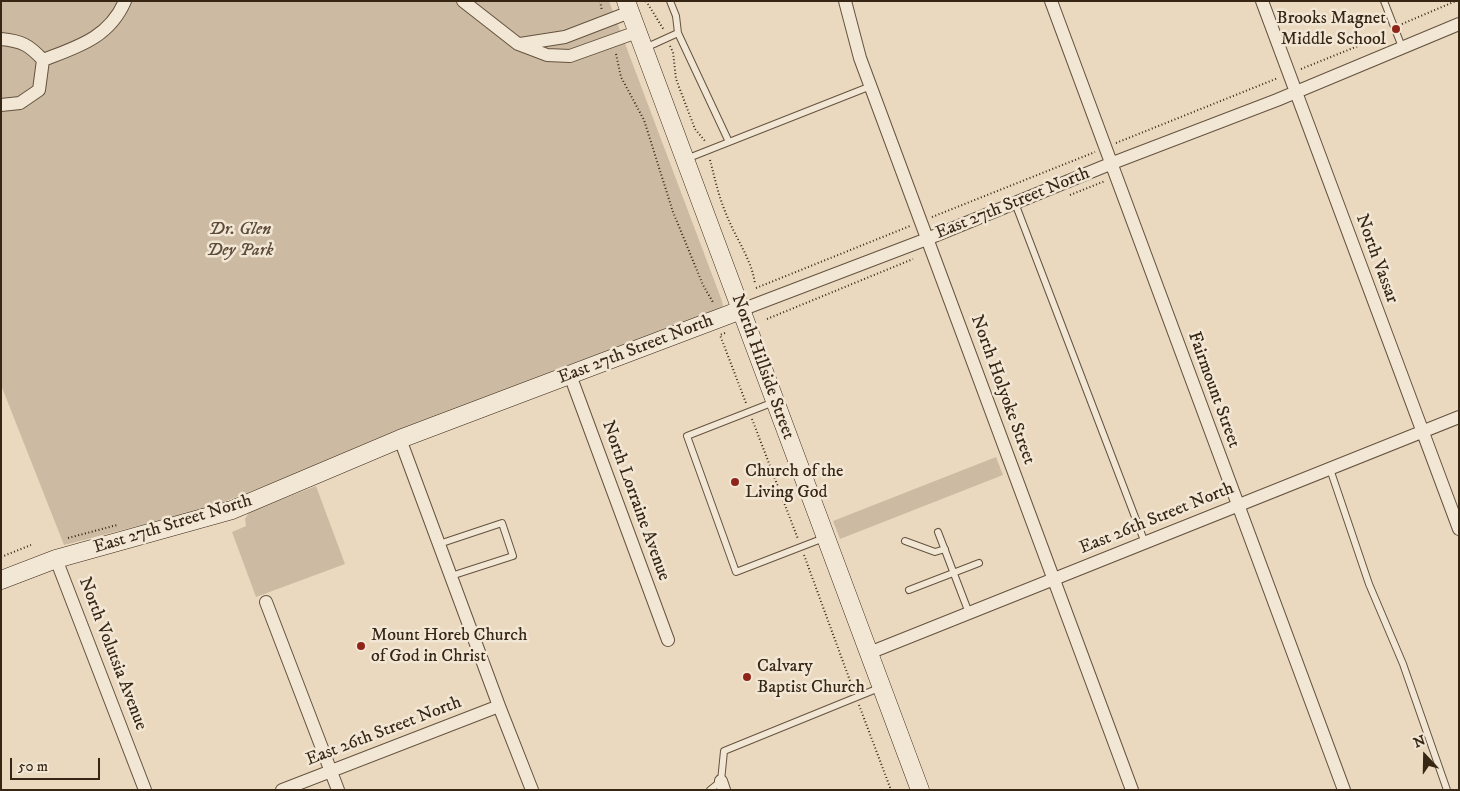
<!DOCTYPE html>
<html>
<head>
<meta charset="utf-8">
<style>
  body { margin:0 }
  #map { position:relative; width:1460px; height:791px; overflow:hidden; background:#ebd9bf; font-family:"IM FELL DW Pica",serif }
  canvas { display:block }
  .frame { position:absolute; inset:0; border:2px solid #372614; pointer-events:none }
  .north { position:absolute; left:1400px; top:731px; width:50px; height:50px; -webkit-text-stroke:4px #f2e6d5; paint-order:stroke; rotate:339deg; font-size:14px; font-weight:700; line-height:20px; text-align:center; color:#372614 }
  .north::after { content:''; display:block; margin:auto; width:18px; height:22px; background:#372614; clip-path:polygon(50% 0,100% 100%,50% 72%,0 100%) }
  .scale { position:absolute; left:10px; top:758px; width:90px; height:22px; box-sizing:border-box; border:2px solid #372614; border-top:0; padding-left:6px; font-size:15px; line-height:18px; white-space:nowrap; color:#372614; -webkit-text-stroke:4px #f2e6d5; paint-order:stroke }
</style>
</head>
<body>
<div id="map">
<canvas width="1460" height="791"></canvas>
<div class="frame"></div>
<div class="north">N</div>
<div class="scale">50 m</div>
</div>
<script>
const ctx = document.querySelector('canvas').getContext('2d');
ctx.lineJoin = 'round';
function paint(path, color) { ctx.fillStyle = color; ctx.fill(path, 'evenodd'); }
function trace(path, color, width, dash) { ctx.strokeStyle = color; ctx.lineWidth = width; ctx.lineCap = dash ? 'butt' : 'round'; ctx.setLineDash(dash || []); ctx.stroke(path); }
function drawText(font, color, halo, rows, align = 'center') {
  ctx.font = font + ' "IM FELL DW Pica",serif'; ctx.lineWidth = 5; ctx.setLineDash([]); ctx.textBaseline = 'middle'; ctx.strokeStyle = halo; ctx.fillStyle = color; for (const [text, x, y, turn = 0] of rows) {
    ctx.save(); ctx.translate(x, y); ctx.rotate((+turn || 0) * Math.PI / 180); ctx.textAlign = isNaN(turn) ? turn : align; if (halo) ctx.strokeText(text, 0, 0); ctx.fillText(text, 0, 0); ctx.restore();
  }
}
const green = new Path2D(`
  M1,1H609L722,301L723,306L719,310L208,508L64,545L1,385Z
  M996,457L1003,475L840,539L833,521Z
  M316,486L345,564L256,597L232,532L246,526L245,519L249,512Z`);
const path = new Path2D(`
  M600,1L602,11
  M646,1L664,30
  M1402,24L1456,1
  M670,46L673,52L676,79L695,129L705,141
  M616,54L621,77L644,120L673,212L703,285L714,304
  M1301,69L1368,42L1386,33
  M1116,143L1278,78
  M710,160C715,179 719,198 727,216C736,239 752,260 755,284
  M1070,195L1105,181
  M932,217L1095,152
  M756,288L910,226
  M767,319L913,259
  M725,333L720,335L746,403
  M752,419L798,539
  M68,538L117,525
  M804,555L853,689
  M1,557L31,545
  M859,705L891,790`);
const lane = new Path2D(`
  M670,1L676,16L678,33L729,142
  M1384,1L1402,47
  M645,48L678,33
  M686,159L871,86
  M1015,203L1145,543
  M774,402L687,436L736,572L824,538
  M1330,469L1369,584L1403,664L1447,790
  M938,532L969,613
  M905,541L935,552L945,549
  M439,544L502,523L513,556L451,576
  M909,590L979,563
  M710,790L721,781L724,751L879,688`);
const street = new Path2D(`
  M463,1L518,44L547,55L570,56L637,32
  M845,1L860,58L1132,790
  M1051,1L1344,790
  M1262,1L1459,529
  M1,39C22,41 29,45 43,60L39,90L20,103L1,105
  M520,44L565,37L630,12
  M43,60C77,47 109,38 125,1
  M741,310L927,239L1110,164L1277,100L1459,24
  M570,375L668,640
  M400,439L499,706L532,790
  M56,559L145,790
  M266,602L338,790
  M869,653L1459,417
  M721,781L724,790
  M282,790L499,706`);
const secondary = new Path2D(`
  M626,1L920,790
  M1,580L56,559L232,510L400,439L741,310`);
const markers = [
  [1396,29,5,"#8f2418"],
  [735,482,5,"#8f2418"],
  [361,646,5,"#8f2418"],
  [747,677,5,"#8f2418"]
];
const poiNames = [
  ["Brooks Magnet",1386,19,"right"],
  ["Middle School",1386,40,"right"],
  ["Church of the",745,472],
  ["Living God",745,493],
  ["Mount Horeb Church",371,636],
  ["of God in Christ",371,657],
  ["Calvary",757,667],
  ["Baptist Church",757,688]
];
const streetNames = [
  ["East 27th Street North",1013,204,-22],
  ["North Vassar",1376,259,70],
  ["East 27th Street North",636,350,-21],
  ["North Hillside Street",762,367,70],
  ["North Holyoke Street",1002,390,70],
  ["Fairmount Street",1213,390,70],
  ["North Lorraine Avenue",635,501,70],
  ["East 26th Street North",1157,519,-22],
  ["East 27th Street North",173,525,-17],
  ["North Volutsia Avenue",112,654,69],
  ["East 26th Street North",384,732,-21]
];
const parkNames = [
  ["Dr. Glen",240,230],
  ["Dey Park",240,251]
];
paint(green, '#ccbba2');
trace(lane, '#64533f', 8);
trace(street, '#64533f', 14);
trace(secondary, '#372614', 19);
trace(path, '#372614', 2, [1, 2.5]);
trace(lane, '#f2e6d5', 6);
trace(street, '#f2e6d5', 12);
trace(secondary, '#f2e6d5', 18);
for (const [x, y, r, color] of markers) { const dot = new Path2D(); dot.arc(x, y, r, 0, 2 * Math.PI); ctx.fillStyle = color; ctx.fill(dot); trace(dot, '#f2e6d5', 2); }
drawText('18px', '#372614', '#f2e6d5', poiNames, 'left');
drawText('18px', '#372614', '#f2e6d5', streetNames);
drawText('italic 18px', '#5c4b38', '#f2e6d5', parkNames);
</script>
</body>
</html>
